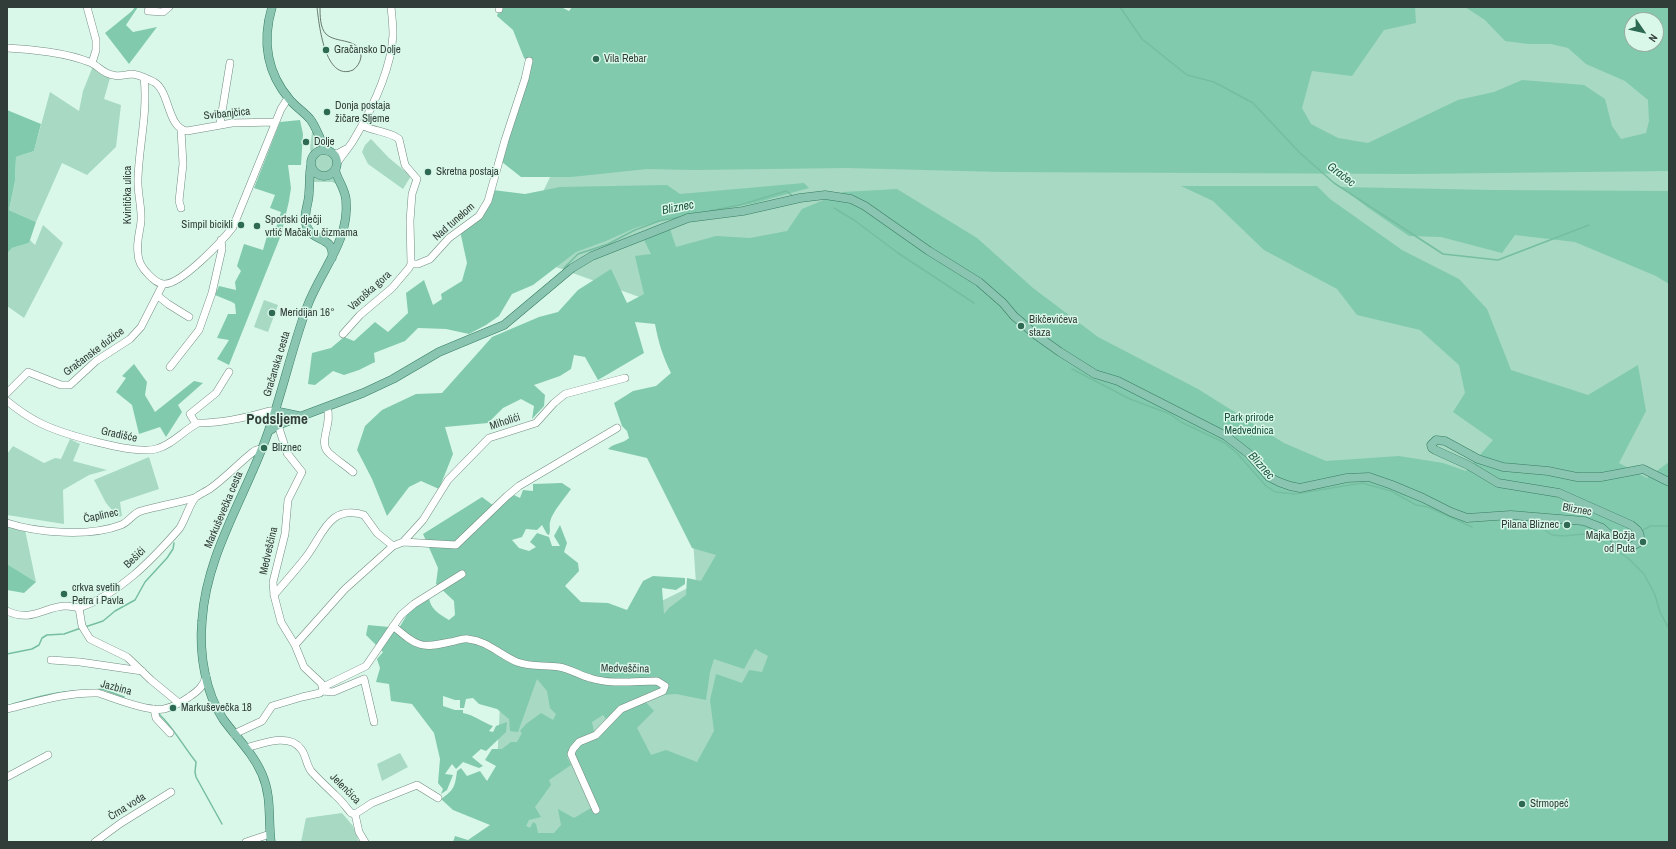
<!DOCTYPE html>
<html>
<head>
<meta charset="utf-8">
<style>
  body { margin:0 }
  #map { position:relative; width:1676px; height:849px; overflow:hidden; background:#daf8ea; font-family:"Archivo Narrow",sans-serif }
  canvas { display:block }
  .frame { position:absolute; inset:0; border:8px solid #313d38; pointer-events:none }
  .north { position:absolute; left:1624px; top:12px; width:40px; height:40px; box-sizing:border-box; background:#daf8ea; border:1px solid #96ada3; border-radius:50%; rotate:124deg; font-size:11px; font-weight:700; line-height:16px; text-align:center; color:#313d38 }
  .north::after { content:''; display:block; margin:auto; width:14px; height:18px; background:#2e6953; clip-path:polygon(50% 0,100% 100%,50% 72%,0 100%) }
</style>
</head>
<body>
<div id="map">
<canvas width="1676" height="849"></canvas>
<div class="frame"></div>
<div class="north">N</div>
</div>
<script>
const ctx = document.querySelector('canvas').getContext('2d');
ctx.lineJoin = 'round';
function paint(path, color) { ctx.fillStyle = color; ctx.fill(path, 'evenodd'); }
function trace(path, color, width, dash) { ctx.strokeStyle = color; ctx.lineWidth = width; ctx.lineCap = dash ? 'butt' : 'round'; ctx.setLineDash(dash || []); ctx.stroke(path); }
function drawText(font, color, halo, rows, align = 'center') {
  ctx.font = font + ' "Archivo Narrow",sans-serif'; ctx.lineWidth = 3; ctx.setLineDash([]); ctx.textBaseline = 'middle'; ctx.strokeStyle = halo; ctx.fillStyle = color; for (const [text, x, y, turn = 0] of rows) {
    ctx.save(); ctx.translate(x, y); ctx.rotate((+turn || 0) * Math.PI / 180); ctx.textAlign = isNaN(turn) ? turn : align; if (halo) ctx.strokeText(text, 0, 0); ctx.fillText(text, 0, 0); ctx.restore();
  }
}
const green = new Path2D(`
  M632,7H1669V842H493L500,705L564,649L696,584L683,390L645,299L514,252ZM1632,20H1656V44H1632Z
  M93,66L110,78L104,99L121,105L116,147L87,175L62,163L36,222L9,210L15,181L16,157L34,151L50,92L79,111L83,91Z
  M313,131C314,138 316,147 311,153L310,148L312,132Z
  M371,139L389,158L411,176L403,189L368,164L362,152L365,145Z
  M315 163a9 9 0 1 1 18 0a9 9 0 1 1-18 0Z
  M312,173C319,178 325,180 333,175L337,184L332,182H311Z
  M43,225L63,243L24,318L7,306V254L12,248L29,243L30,240L35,245Z
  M264,300L278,305L268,332L254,327Z
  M70,439L80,444L73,461L107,470L89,475L63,490L64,524L7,515V454L13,446L44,463L55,458L61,459Z
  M149,457L159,489L120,502L122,516L118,517L106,503L94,480Z
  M7,527L25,530L36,582L7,564Z
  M400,753L408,767L382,781L377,764Z
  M342,813L353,826L359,842H301L306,818Z`);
const forest = new Path2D(`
  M135,7H138L126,25L133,32L157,27L129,64L105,33L132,11Z
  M500,7H561L569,11L572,7H1415L1416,23L1384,30L1352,76L1312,71L1302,108L1311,124L1338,138L1368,143L1458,100L1494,92L1522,80L1584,85L1605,99L1612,126L1621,139L1646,133L1649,121L1648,100L1625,81L1586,64L1568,48L1551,44H1529L1505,41L1485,20L1465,7H1669V171L1411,174L1002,172L847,168L692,170L647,169L571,177H521L502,162L532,62L524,58L513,30L497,16ZM1632,20H1656V44H1632Z
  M7,110L41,124L34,151L16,157L15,181L9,210L36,222L29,243L12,248L7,254Z
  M300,120L303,134L301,165H288L291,188L289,201L281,235L229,365L217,359L229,340L217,338L228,314H236L235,304L232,302L215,295L219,286L236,290L235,282L241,271L237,266L244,244L263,250L269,229L276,228L281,212L270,208L275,195L254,188L280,122Z
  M804,183L809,188L755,203L659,221L635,228L606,241L576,252L533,285L512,294L499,316L486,325L469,334L446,329L418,328L405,341L374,353L375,362L359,370L344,375L333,371L315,385L308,384L312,353L331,348L344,337L354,341L375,322L388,332L408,313L406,293L424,280L433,305L442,299L441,294L462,281L467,263L460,231L479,218L493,190L525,194L560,187L667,185L680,194Z
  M1181,186H1317L1330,199L1402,250L1459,279L1487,309L1511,370L1588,395L1638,365L1646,411L1619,463L1647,478L1669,462V842H453L455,836L468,840L490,825L453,810L441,799C454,790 455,787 457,771L461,768L467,776L480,771L487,781L496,766L485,760L492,749H502L511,742H517L522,733L520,731L526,724L541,713L553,720L556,714L550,708L547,691L537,679L518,732L510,731L509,719L497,709L479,704L473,698L466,699L464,708H460V700H455L443,696V706L455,710H463V713C474,715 482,722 493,726L489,731L493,732L496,726L507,722L506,732L486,751L481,749L472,757L483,766L479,768L463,762L456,769L452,764L445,774L453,775L447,790L441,794L443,789L438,783L440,759L434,733L412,704L391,701L389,684L376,682L380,668L377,659L383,652L366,635L368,625L399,628L408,613L429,597C430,609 439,614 449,620L455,615L454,601L436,584L438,568L423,534L482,497L498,509L512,494L520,498L523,490L533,491V484L562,483L571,489C565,498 552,512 550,522C549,526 551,530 549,535L547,534L542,525L537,530L526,529L522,537L512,540L519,548L529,551L536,547L530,542L537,533L549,537L552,546H560L554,536L560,525L567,543L564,552L578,563L579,571L565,586L581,602L608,603L627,610L643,581L653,576L685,578V584L676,590L662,588L664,614L669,608L686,595L687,578L701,581L716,555L692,548L647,458L608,449C614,443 622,444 629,438L627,431L622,426L614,403L633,391L656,386L671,373C663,357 658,341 655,324L635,322L644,353L598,380L585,357L574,355L571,369L560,376L534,385L545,395L544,406L532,419L534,406L521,399L503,408L488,423L445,427L453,454L439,489L421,481L409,487L387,516L372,479L357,450L365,426L382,410L416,394L442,393L492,337L539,317L558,312L578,290L611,269L627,303L644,294L635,256L651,254L644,240L670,229L676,247L716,236L750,238L787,231L802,209L843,192L897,189L977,238L1033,288L1098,337L1198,389L1284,443L1326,461L1399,456L1443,463L1466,471L1493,440L1453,412L1465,393L1459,365L1420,330L1357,315L1337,289L1264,250L1213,201ZM755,649L768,656L762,672L749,670L742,683L716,674L710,700L714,731L697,762L666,750L651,755L637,728L654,711L641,697L676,694L706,700L710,672L714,659L744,669ZM603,715L609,723L595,736L592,722ZM574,752L596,805L574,818L558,809L561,825L554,833H538L536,824L533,822L530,828L526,826L529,820L541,817L535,807L551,785L549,780L571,765L567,757Z
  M1341,187L1493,190L1669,191V284L1656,276L1575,242L1515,235L1502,253L1441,237L1409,236L1367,207Z
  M134,364L147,382L145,395L155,412L194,381L203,383L178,405L182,412L166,437L160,427L139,434L132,405L116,392L126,378L122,376Z
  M7,564L36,582L24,593L7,590Z`);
const stream = new Path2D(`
  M1120,7L1142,39L1187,75L1214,82L1253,103L1299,152L1334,183L1443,254L1498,260L1589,225
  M834,208L854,220L898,253L974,303
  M709,211L740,205L786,191L794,197
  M564,268L578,254L608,244L635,230L659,221L680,217
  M1072,369L1130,399L1170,414L1181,422L1225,443L1237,453L1266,486L1275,492L1295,494L1362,483L1391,491L1416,505L1428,507L1472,527
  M1536,521L1546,531L1552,535L1564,536L1583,534L1597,537L1629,559L1644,574L1655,595L1660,612L1669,629
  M1609,530L1635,533
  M1642,531L1650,526H1669
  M1597,537L1604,532
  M85,627L103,621L115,611L135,600L145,582L167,558L173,549L174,543
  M7,654L32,649L39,645L42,638L47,635L64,634L81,628
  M95,690L102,689L124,697
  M13,704C33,698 55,692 75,691
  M159,714C174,728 183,746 196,762L195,772L196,777L222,824`);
const minor = new Path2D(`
  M87,7L96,40V50L92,63
  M499,9V7
  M148,11L163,12L169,7
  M7,48C31,49 67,53 89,62C98,65 103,74 113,75C119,77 125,75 131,74C138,74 148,79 154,82C170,91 167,128 187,131L232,123L275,122
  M144,78C148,112 139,145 138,178C137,192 142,207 141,221C140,232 136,242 138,254C138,262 143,269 149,275C153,279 158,284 164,284C181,285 223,240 233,227L281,109L288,98
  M220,124L230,63
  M332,153L337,154L346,149
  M337,163C342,155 348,149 353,141C371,111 391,70 393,35C393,25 392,16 391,7
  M181,208L179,201L183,164L181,130
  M411,264H418L430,259L449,238L479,216L488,201L505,140L525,79L529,61
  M158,296L168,304L189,317
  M343,334L360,315L392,288L409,268L411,264L410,221L412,194L417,179L405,165L399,139C389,131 374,132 362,125
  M170,367L199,330L212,293L222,249L221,240
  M7,393L28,372L61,385H70L96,361L130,339L141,327L163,284
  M7,401C18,410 28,417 40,423C62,434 134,455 156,449C172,445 184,430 198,423C223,423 245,418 269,411H275
  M327,407C333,424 318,441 328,452C335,459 345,465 353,472
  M196,424L190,414L216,393L229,372
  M7,523C38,533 90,537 121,525C129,522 133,513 141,511C158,506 177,503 194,498
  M403,542L423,520L448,480L489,438L536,423L554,403L565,394L625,378
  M274,595C285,582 296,570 306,557C323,535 329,504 364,515L377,533L393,546
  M7,611C32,623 45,606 66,606C70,606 75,607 79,608
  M393,626C417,646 420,649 450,642C456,641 463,638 468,639C488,641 500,655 517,662C530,667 545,665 559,667C571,669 579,675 590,678C611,685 636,681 657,681L665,686L663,691L621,709L596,735L579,742L573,749L571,754L596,810
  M295,645L345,589L393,546L403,542L456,545L507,496L519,486L617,428
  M51,660L80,662L142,671
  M323,687L366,666L401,615L414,604L462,574
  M322,691L333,692L364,679L374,722
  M179,703L151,680L127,657L90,639L82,626L79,608C119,594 151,561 179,529C185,521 190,502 196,497C200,494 207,491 211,488C225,478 239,463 253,452L256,450L262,449
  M7,709C37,702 66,692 98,693C114,698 148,712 164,709C173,707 182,702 189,697C198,691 204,686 206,676
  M154,709L156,718L170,733
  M234,734L262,721L272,706L302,697L320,693L323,689L321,683L304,667L295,645L281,622L274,595L273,582L285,534L288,500L302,472L287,453L278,425
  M246,748C261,744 289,732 301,749C306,755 306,764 311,771C318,779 327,787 335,795C341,800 346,807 351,813L355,814
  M7,777L48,755
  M355,814L372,803L417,785L438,798
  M355,814L359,832L365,842
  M95,842L121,823L171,792
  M246,842L270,834`);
const major = new Path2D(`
  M272,7C262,41 266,72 290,100C296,107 304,112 310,119C318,129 319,141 328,151
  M311 163a13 13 0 1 1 26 0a13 13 0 1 1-26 0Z
  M311,165C309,174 310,183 309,193C309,204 302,216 307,227C314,243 335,236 332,258
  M275,411L299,416
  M269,431L278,425L363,393L393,379L439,352L504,325L572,268L592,256L688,218L743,211L800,198L825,195L851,199L865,206L929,251L979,282L1003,303L1014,316L1036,335L1060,352L1095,374L1118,381L1226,436L1249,454L1269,477L1279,482L1290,486L1300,488L1347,478L1369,477L1392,485L1423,498L1451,512L1467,518L1511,515L1584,521L1602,528L1619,543L1630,547L1638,543C1643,535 1638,530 1631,525L1559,493L1498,483L1468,465L1435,450L1432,448L1431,445L1436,440L1445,441L1478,459L1503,467L1548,471L1577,477H1601L1643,469L1669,482
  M271,842C268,819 272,797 262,774C253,753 236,737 223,719C205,692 199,653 202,621C206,555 244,499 266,438C282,395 291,350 307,307C320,271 350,241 346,200C345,188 337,180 335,169`);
const tram = new Path2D(`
  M317,7C319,25 325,82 353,70C357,67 360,63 361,57C361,37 336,44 326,34C320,28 320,15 320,7`);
const markers = [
  [326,50,4,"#2e6953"],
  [596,59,4,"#2e6953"],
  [327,112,4,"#2e6953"],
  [306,142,4,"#2e6953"],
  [428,172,4,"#2e6953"],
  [241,225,4,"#2e6953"],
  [257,226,4,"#2e6953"],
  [272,313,4,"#2e6953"],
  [1021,326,4,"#2e6953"],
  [264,448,4,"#2e6953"],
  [1567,525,4,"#2e6953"],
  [1643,542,4,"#2e6953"],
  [64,594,4,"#2e6953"],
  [173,708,4,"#2e6953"],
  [1522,804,4,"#2e6953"]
];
const poiNames = [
  ["Gračansko Dolje",334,50],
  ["Vila Rebar",604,59],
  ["Donja postaja",335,106],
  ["žičare Sljeme",335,119],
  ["Dolje",314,142],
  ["Skretna postaja",436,172],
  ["Sportski dječji",265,220],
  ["vrtić Mačak u čizmama",265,233],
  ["Simpil bicikli",233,225,"right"],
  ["Meridijan 16°",280,313],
  ["Bikčevićeva",1029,320],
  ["staza",1029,333],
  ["Bliznec",272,448],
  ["Pilana Bliznec",1559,525,"right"],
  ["Majka Božja",1635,536,"right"],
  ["od Puta",1635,549,"right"],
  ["crkva svetih",72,588],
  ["Petra i Pavla",72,601],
  ["Markuševečka 18",181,708],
  ["Strmopeć",1530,804]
];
const streetNames = [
  ["Svibanjčica",227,114,-6],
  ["Kvintička ulica",128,195,-90],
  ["Nad tunelom",454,222,-41],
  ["Varoška gora",370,291,-42],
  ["Gračanske dužice",94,352,-37],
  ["Gračanska cesta",277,364,-73],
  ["Miholići",505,422,-18],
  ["Gradišće",119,435,12],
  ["Markuševečka cesta",224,510,-67],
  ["Bliznec",1577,510,10],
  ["Čaplinec",101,516,-12],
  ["Medveščina",269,551,-77],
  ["Bešići",135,558,-44],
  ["Medveščina",625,669,1],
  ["Jazbina",116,688,15],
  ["Jelenčica",345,789,45],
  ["Črna voda",127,807,-32]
];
const parkNames = [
  ["Park prirode",1249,418],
  ["Medvednica",1249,431]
];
const waterNames = [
  ["Gračec",1341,175,37],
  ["Bliznec",678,208,-11],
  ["Bliznec",1261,466,48]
];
const districtNames = [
  ["Podsljeme",277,420]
];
paint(green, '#a7d9c3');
paint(forest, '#82caad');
trace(stream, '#76bea0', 1.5);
trace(minor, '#718d80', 8);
trace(major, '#387d64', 9);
trace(minor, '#fff', 7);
trace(major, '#89c5b0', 8);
trace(tram, '#667870', 1);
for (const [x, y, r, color] of markers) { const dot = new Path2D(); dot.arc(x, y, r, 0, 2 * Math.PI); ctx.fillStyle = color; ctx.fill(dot); trace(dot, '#daf8ea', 1.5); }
drawText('11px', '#313d38', '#daf8ea', poiNames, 'left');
drawText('11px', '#313d38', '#daf8ea', streetNames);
drawText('11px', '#18513d', '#daf8ea', parkNames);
drawText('italic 12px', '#215945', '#daf8ea', waterNames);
drawText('bold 15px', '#313d38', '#daf8ea', districtNames);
</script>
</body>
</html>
